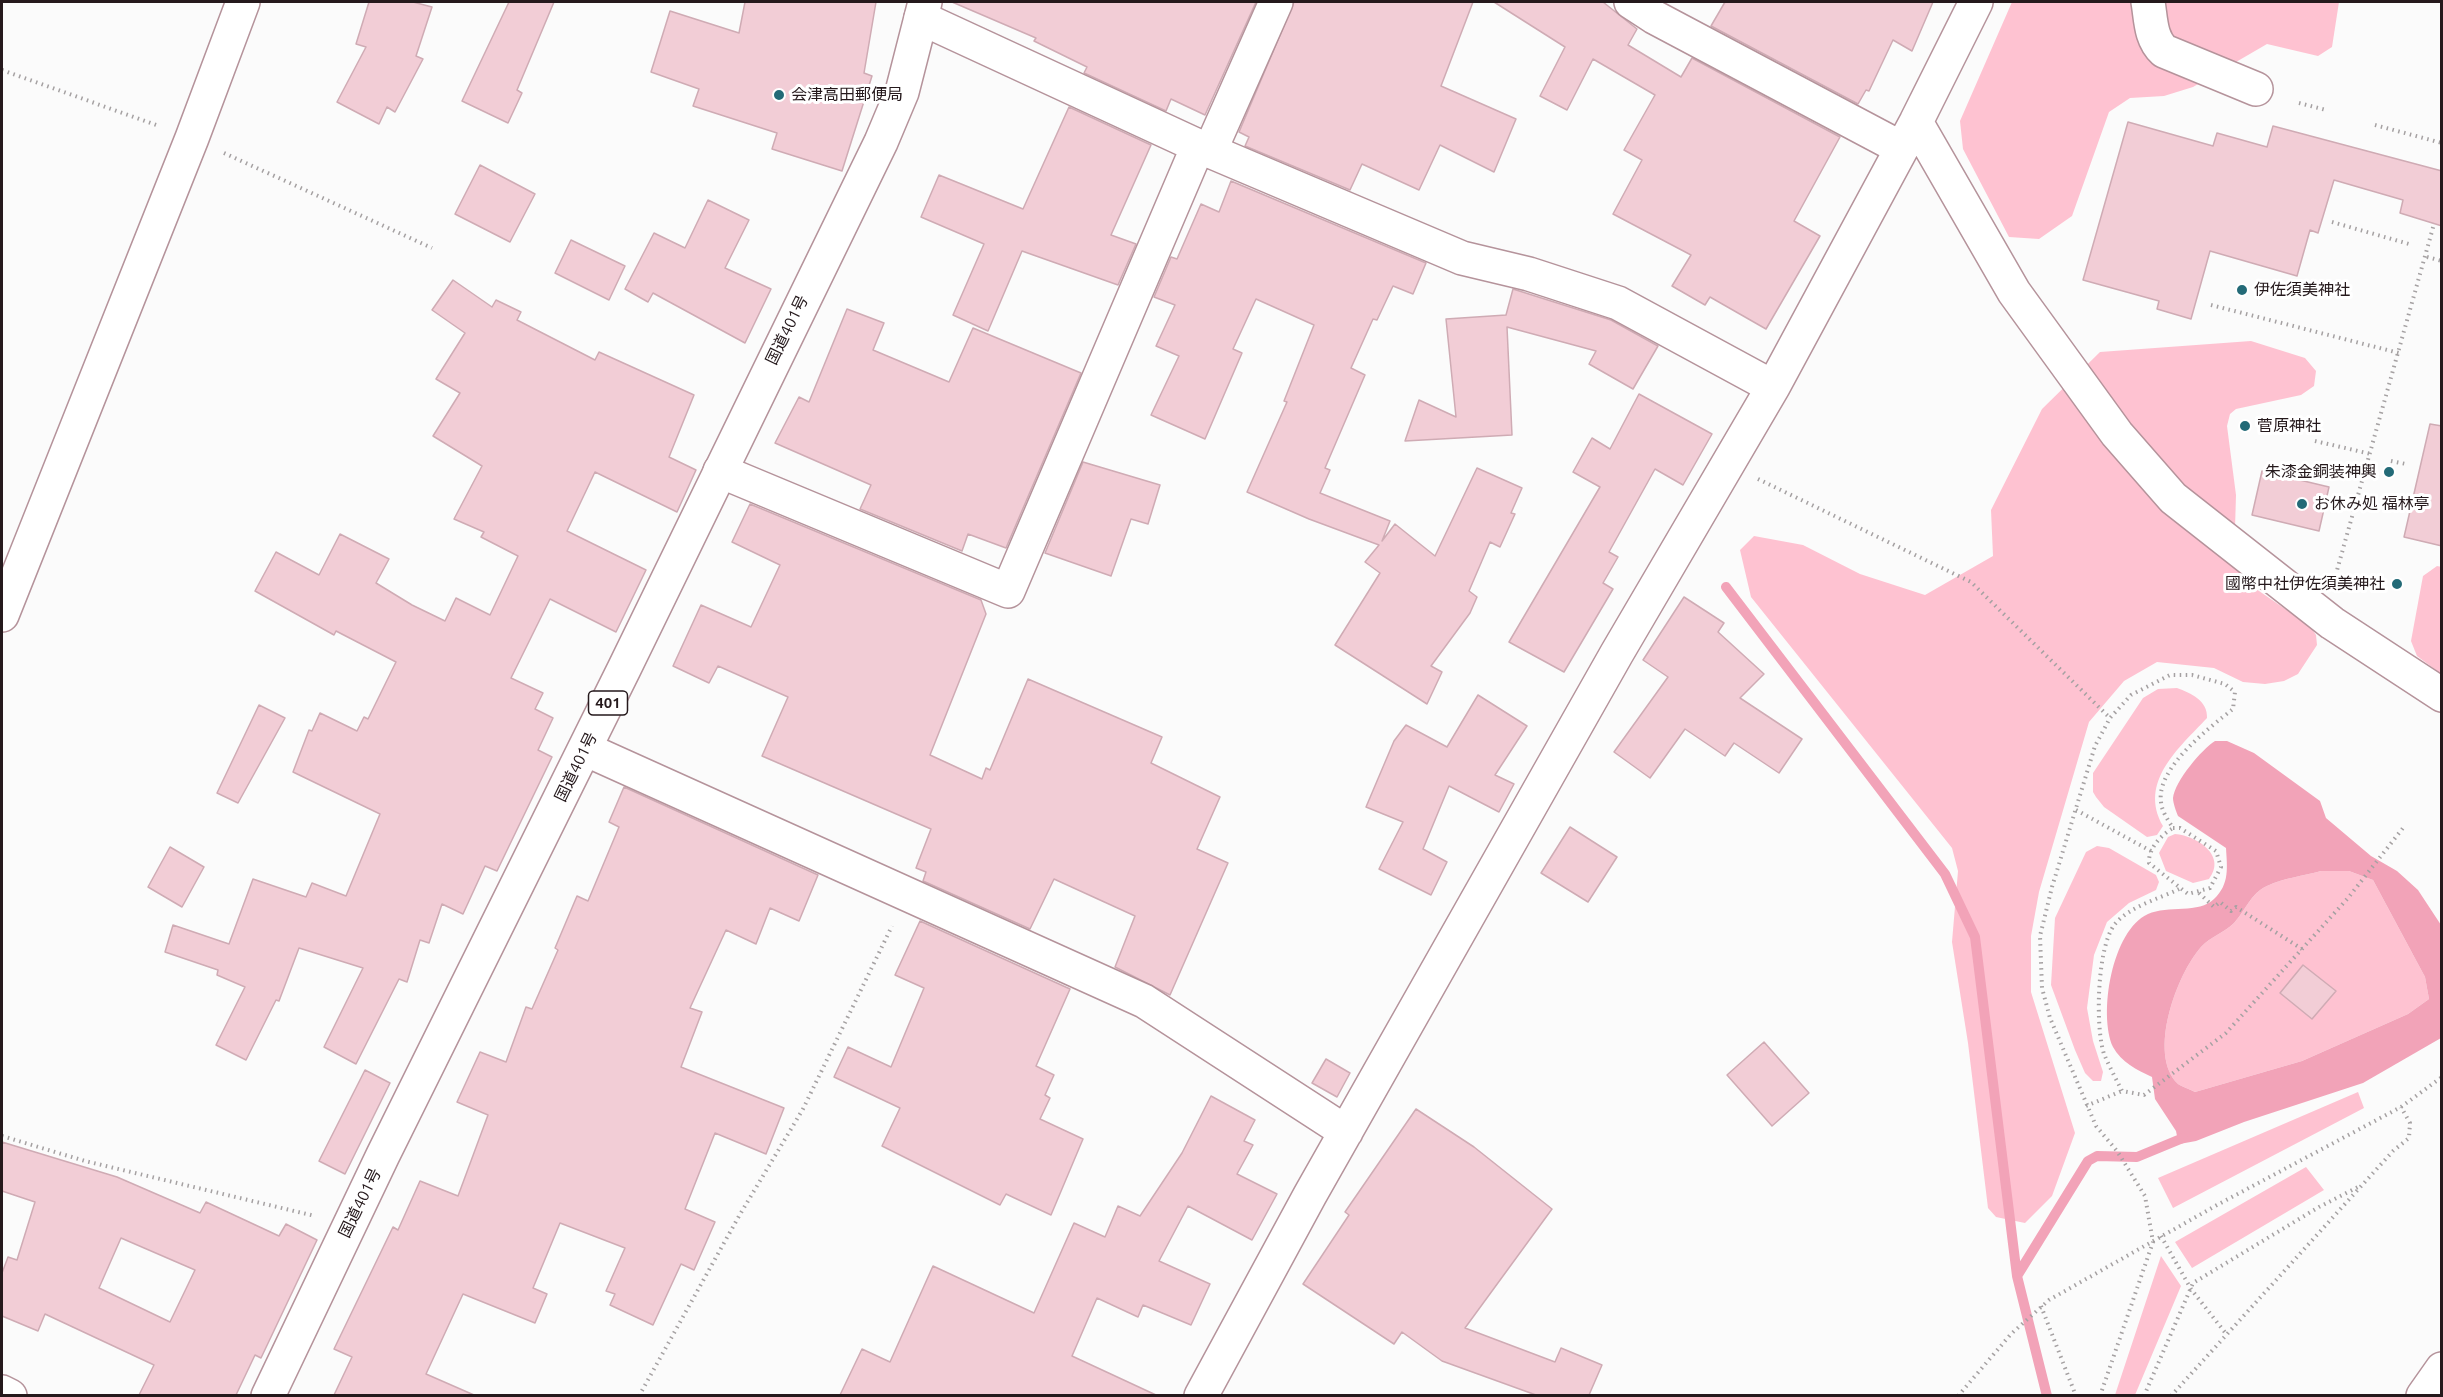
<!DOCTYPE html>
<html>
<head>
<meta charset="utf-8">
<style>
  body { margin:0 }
  #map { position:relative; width:2443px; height:1397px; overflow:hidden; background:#fbfbfb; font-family:Ubuntu,sans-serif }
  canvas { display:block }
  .frame { position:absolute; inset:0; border:3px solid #25191c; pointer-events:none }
</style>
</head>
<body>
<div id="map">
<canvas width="2443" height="1397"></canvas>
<div class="frame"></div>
</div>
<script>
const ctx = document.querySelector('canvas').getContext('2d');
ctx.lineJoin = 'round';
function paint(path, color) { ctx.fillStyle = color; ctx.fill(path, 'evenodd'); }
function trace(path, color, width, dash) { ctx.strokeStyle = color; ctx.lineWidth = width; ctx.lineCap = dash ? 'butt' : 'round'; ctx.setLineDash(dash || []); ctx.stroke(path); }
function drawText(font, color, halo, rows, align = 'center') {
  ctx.font = font + ' Ubuntu,"Noto Sans JP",sans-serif'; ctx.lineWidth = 6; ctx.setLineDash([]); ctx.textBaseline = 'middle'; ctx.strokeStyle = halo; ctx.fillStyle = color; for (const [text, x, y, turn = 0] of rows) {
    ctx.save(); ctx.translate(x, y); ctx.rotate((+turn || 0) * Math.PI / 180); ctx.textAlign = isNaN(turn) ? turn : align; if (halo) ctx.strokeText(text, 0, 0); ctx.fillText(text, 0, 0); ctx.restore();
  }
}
const green = new Path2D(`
  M2012,2H2339L2332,47L2318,56L2267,44L2193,87L2164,96L2130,98L2109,112L2072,216L2039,239L2009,237L1963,149L1960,121Z
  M2251,341L2305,358L2316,371L2314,386L2301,395L2236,409L2230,414L2227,426L2236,495L2234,562L2243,580L2310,626L2316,635L2317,645L2298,674L2284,681L2265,684L2243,682L2214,668L2157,662L2124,681L2089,722L2039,892L2031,936V992L2075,1133L2052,1196L2025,1223L1996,1217L1988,1208L1968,1043L1952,942L1958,871L1952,848L1751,597L1740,550L1754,536L1803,545L1860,574L1925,595L1993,556L1991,510L2042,409L2100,352Z
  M2437,566L2442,567L2441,674L2417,656L2411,641L2423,576Z
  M2177,688C2191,693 2208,701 2207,718C2179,748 2138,782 2163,826L2157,835L2147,837L2104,807L2096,797L2093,792V773L2143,698L2158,689Z
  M2175,834C2198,836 2227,856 2209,879L2193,883L2166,871L2159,853L2168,837Z
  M2097,846L2109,848L2156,875L2159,882L2156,890L2129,903L2107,922L2094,955L2087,1008L2093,1041L2103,1072L2101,1081H2093L2085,1073L2075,1050L2051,985L2055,918L2086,852Z
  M2321,871H2349L2373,880L2425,977L2429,999L2408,1014L2302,1061L2195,1092C2190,1089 2182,1087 2178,1084C2147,1054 2177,974 2201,947C2210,937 2225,932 2234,923C2246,910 2250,894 2267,886C2283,878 2304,876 2321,871Z
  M2358,1092L2364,1108L2173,1208L2158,1178Z
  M2306,1167L2324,1190L2192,1268L2175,1242Z
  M2161,1256L2181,1286L2135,1395H2115Z`);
const water = new Path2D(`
  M2215,741H2227L2254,753L2320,801L2326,818L2371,856L2397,871L2418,890L2441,925V1038L2363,1083L2244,1122L2196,1141L2174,1145L2168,1141L2177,1136L2176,1131L2155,1099L2152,1077C2137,1070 2121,1062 2113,1047C2098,1014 2112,930 2148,914C2168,905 2199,914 2214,899C2230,884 2227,867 2226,848L2178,816C2176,811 2173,803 2173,798C2175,781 2202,749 2215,741ZM2321,871H2349L2373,880L2425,977L2429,999L2408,1014L2302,1061L2195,1092C2190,1089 2182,1087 2178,1084C2147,1054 2177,974 2201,947C2210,937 2225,932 2234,923C2246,910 2250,894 2267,886C2283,878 2304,876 2321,871Z`);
const stream = new Path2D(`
  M1726,587L1945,874L1975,937L2017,1276L2047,1396
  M2017,1276L2088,1161L2097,1156L2137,1157L2183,1138`);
const building = new Path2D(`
  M369,2H413L432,7L416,56L423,59L395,112L387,107L379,124L337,102L366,47L356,44Z
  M509,2H554L517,90L522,93L508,123L462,101Z
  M745,2H876L864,73L872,76L842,171L772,149L777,133L693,106L699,89L651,72L670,11L739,33Z
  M952,2H1256L1205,115L1171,99L1166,111L1084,73L1087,67L1034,41L1036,38Z
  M1294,2H1473L1441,86L1516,119L1494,172L1440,145L1419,190L1362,164L1350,190L1245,146L1249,137L1239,132Z
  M1494,2H1603L1637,29L1628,45L1681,77L1692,58L1840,137L1794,221L1820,236L1766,329L1710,297L1705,305L1672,286L1691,255L1613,214L1642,160L1624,150L1655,95L1593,59L1567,110L1540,96L1565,47Z
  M1725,2H1933L1912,51L1893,40L1869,91L1866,90L1858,104L1711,26Z
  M1069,107L1151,145L1111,235L1136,244L1118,285L1022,251L988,331L953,315L984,244L921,217L939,175L1023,209Z
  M2128,122L2213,146L2217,133L2267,147L2273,126L2442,171V226L2400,213L2403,200L2334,180L2318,233L2310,230L2297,276L2210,251L2191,319L2157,309L2159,301L2083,280Z
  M480,165L535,194L510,242L455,214Z
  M1231,181L1426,263L1413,294L1393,286L1377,320L1373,319L1351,368L1365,375L1325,468L1330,470L1320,493L1390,521L1382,541L1395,524L1435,556L1477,468L1522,488L1511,513L1515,514L1500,547L1490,542L1469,591L1477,597L1470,613L1431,666L1442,672L1427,704L1335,645L1380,573L1365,562L1379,545L1309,519L1247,492L1287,402L1284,401L1314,325L1256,299L1233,349L1242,353L1205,439L1151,415L1179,356L1156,346L1175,305L1154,297L1171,257L1177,259L1201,204L1219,212Z
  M708,200L749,220L725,268L771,289L745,343L653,293L648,302L625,289L654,233L685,248Z
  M571,240L625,266L609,300L555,273Z
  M453,280L492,307L496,300L521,312L517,320L595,360L599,352L694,395L669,457L696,470L677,512L595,472L567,531L646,570L616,632L550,599L511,678L543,693L535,709L553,718L538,750L552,757L497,871L485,866L463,914L442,904L429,943L420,940L407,982L399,979L356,1064L324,1047L363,968L299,948L279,1001L276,1000L246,1060L216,1045L245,987L217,975L218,970L165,952L173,925L229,944L253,879L306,897L312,883L346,896L380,814L293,772L309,730L312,731L320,713L357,731L364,717L368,719L396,662L336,631L334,635L255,591L276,552L319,575L340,534L389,559L376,583L412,605L445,621L456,598L490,615L518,556L481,537L484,532L454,519L482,466L433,436L460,393L436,379L465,333L432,310Z
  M1513,289L1611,320L1658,346L1633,389L1589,364L1596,351L1507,327L1512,435L1405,441L1419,400L1456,417L1446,319L1506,315Z
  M847,309L884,323L873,350L949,382L973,328L1081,373L1006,548L968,534L962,551L860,509L871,485L775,443L799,397L809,402Z
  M1639,394L1712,434L1683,485L1655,469L1609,552L1618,557L1603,583L1613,589L1564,672L1509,642L1600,487L1573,472L1592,438L1610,449Z
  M2430,424L2442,426V546L2404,537Z
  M1083,462L1160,485L1148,524L1131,519L1111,576L1045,553Z
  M2262,471L2329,487L2319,531L2252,515Z
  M750,504L981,600L986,614L930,755L982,779L986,768L990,770L1028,679L1162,737L1151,763L1220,797L1197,849L1228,863L1170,995L1115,967L1135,916L1054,879L1030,929L923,881L926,872L916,868L931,829L762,756L788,697L718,666L709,683L673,666L701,605L751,627L780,565L732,542Z
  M1684,597L1724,623L1718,632L1764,674L1740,698L1802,739L1779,773L1734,743L1725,756L1685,729L1650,778L1614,752L1668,677L1643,660Z
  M1478,695L1527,726L1495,775L1514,784L1499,812L1449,786L1423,849L1447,862L1431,895L1379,869L1403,822L1366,807L1394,741L1406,725L1447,747Z
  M259,705L285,718L238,803L217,793Z
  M624,787L818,875L799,921L770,908L756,944L726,930L690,1008L702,1012L681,1067L784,1108L766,1154L715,1133L685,1209L715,1222L694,1270L681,1264L653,1325L610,1305L615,1294L606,1291L625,1248L560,1223L533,1288L547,1294L535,1323L463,1294L426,1374L474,1395H334L352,1357L334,1349L393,1227L398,1230L420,1181L458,1196L488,1115L457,1102L480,1052L506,1062L526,1007L532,1009L558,950L555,948L577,896L588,901L619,827L609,822Z
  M1570,827L1617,857L1588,902L1541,873Z
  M170,847L204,867L182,907L148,887Z
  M920,921L1070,989L1036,1066L1054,1075L1045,1095L1050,1098L1040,1119L1083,1139L1051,1215L1006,1194L1000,1205L882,1146L900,1108L834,1077L848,1047L891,1067L924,988L895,975Z
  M2303,965L2336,991L2312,1019L2280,993Z
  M1764,1042L1809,1093L1772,1126L1727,1075Z
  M1326,1059L1350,1073L1337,1097L1312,1083Z
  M365,1070L390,1083L345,1174L319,1161Z
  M1211,1096L1255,1120L1244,1141L1253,1145L1237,1174L1277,1194L1252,1240L1188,1206L1159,1261L1210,1284L1191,1325L1143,1305L1138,1317L1097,1298L1072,1356L1156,1395H840L862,1349L890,1362L933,1266L1034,1313L1074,1223L1105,1237L1118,1206L1140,1216L1182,1153Z
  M1416,1109L1474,1147L1552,1209L1465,1328L1555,1362L1561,1348L1602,1365L1589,1395H1536L1442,1361L1402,1332L1394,1344L1303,1284L1349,1215L1345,1212Z
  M2,1142L117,1177L200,1213L206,1202L279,1236L286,1224L317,1240L261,1358L255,1355L236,1395H139L154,1365L45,1314L38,1331L2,1316V1273L8,1257L17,1260L35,1202L2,1191ZM121,1238L195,1270L170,1322L99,1288Z`);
const path = new Path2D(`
  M2,70L159,126
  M2299,103L2326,110
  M2375,125L2442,143
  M224,153L432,248
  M2332,222L2409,244
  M2427,257L2442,261
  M2211,305L2399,353
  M2315,441L2371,454
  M2391,461L2406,464
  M1758,479L1971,582L2110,718
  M2334,581L2434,224
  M2076,810L2151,851
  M2173,828H2180L2216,851L2221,867L2210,888L2188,894L2149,863C2148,849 2161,835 2173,828Z
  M2179,889C2159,899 2130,906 2115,924C2097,946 2095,1027 2104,1054C2109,1066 2116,1079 2122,1091L2144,1095L2226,1033L2348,898L2403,828
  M2199,893L2214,907L2220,902L2231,911L2236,907L2302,949
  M2086,1106L2122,1091
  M2,1136L85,1161L315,1216
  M2161,1236L2191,1289L2227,1335
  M2041,1306L2076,1396
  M639,1396L739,1216L803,1109L892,926
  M1958,1396L2011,1334L2049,1300L2217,1205L2401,1107L2442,1077
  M2100,1396L2153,1242L2145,1196L2117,1151L2096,1126L2050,1018L2042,988L2040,936L2052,887L2095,746L2110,718L2131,695L2170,675H2192L2225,684L2235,692L2233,709C2209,728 2156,768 2161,802C2162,812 2168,820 2173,828
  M2144,1396L2193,1283L2319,1207L2360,1186
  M2171,1396L2393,1151L2409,1138L2410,1123L2401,1107`);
const minor = new Path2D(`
  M1631,2L1654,17L1901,148
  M2148,2C2151,19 2150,38 2164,51L2256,89
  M921,18L1198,146L1462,258L1529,274L1618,303L1773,387
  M1916,122L2014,292L2117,434L2173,498L2332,623L2442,695
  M1210,151L1276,2
  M720,471L1008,591L1198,146
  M2,615L192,138L243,2
  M585,749L1144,1001L1346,1132
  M2,1392L10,1396
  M1201,1396L1310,1195L1617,653L1773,387L1916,122L1976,2
  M2423,1396L2442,1369`);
const highway = new Path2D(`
  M268,1396L383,1155L624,669L881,142L902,92L925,2`);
const markers = [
  [779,95,6,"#236a77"],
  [2242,290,6,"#236a77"],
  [2245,426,6,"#236a77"],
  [2389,472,6,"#236a77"],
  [2302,504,6,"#236a77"],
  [2397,584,6,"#236a77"]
];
const shields = [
  [608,703,39]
];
const shieldNames = [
  ["401",608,703]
];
const poiNames = [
  ["会津高田郵便局",791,95],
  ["伊佐須美神社",2254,290],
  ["菅原神社",2257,426],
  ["朱漆金銅装神輿",2377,472,"right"],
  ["お休み処 福林亭",2314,504],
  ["國幣中社伊佐須美神社",2385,584,"right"]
];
const streetNames = [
  ["国道401号",787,330,-64],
  ["国道401号",576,767,-64],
  ["国道401号",360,1203,-64]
];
paint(green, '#fec2d1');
paint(water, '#f2a3b8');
trace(stream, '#f2a3b8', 10);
paint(building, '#f2cdd6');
trace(building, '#cfabb4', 1.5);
trace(minor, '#b5939b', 36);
trace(highway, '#b5939b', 36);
trace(path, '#a5a1a2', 4, [1.5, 4.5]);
trace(minor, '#fff', 33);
trace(highway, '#fff', 33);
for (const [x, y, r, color] of markers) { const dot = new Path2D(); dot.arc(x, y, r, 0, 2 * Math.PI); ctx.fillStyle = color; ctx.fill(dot); trace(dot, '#fff', 2); }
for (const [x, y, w] of shields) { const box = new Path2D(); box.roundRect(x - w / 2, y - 12, w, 24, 4.5); ctx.fillStyle = '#fff'; ctx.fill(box); trace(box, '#25191c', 1.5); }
drawText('bold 15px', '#25191c', null, shieldNames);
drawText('16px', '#25191c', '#fff', poiNames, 'left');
drawText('16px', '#25191c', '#fff', streetNames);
</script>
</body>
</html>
